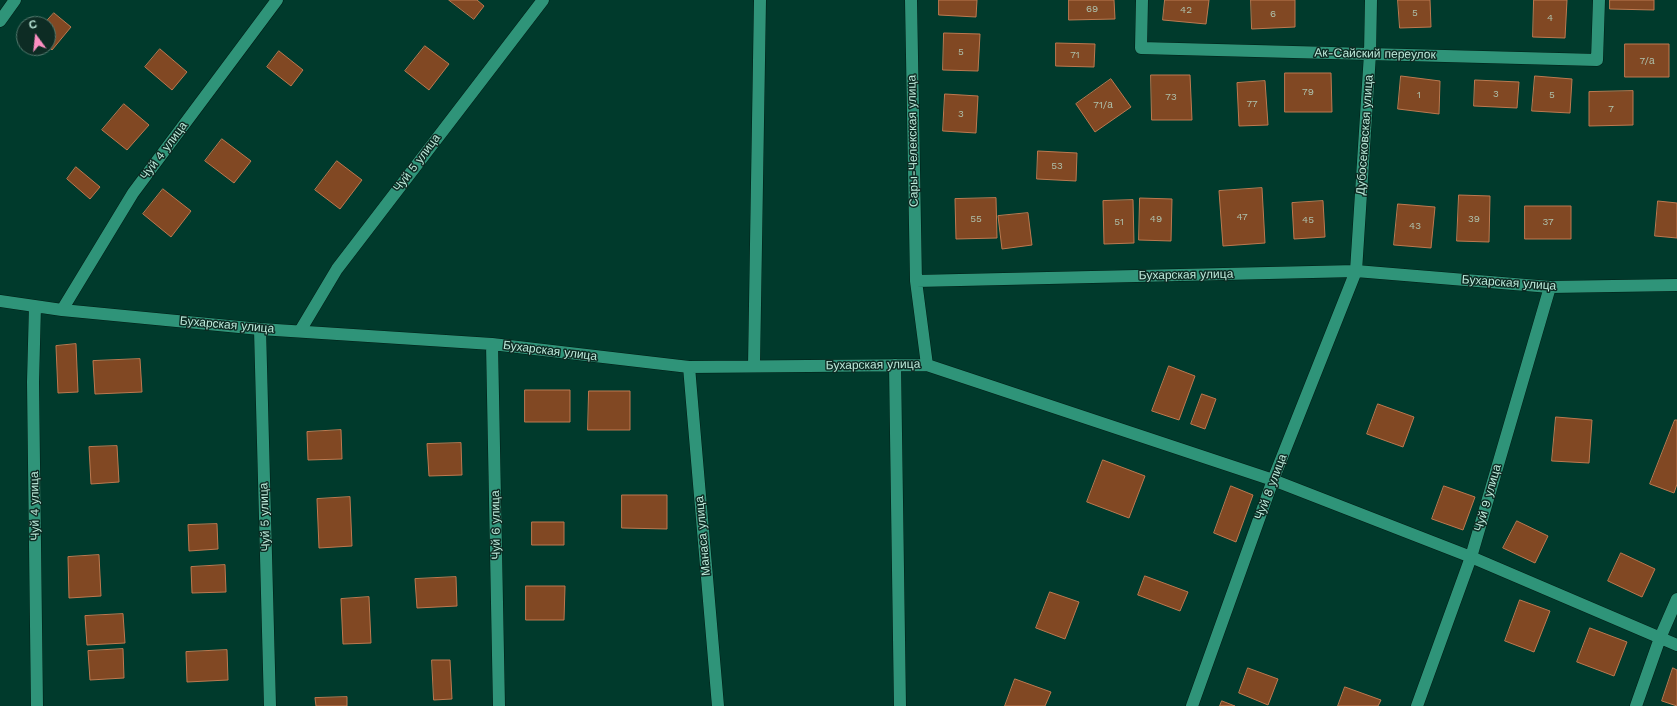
<!DOCTYPE html>
<html>
<head>
<meta charset="utf-8">
<style>
  body { margin:0 }
  #map { position:relative; width:1677px; height:706px; overflow:hidden; background:#003a2c; font-family:"Work Sans",sans-serif }
  canvas { display:block }
  .north { position:absolute; left:16px; top:16px; width:40px; height:40px; box-sizing:border-box; background:#0d2c24; border:1px solid #53786d; border-radius:50%; rotate:345deg; font-size:11px; font-weight:700; line-height:16px; text-align:center; color:#bde9da }
  .north::after { content:''; display:block; margin:auto; width:14px; height:18px; background:#fc8fc2; clip-path:polygon(50% 0,100% 100%,50% 72%,0 100%) }
</style>
</head>
<body>
<div id="map">
<canvas width="1677" height="706"></canvas>
<div class="north">С</div>
</div>
<script>
const ctx = document.querySelector('canvas').getContext('2d');
ctx.lineJoin = 'round';
function paint(path, color) { ctx.fillStyle = color; ctx.fill(path, 'evenodd'); }
function trace(path, color, width, dash) { ctx.strokeStyle = color; ctx.lineWidth = width; ctx.lineCap = dash ? 'butt' : 'round'; ctx.setLineDash(dash || []); ctx.stroke(path); }
function drawText(font, color, halo, rows, align = 'center') {
  ctx.font = font + ' "Work Sans",sans-serif'; ctx.lineWidth = 3; ctx.setLineDash([]); ctx.textBaseline = 'middle'; ctx.strokeStyle = halo; ctx.fillStyle = color; for (const [text, x, y, turn = 0] of rows) {
    ctx.save(); ctx.translate(x, y); ctx.rotate((+turn || 0) * Math.PI / 180); ctx.textAlign = isNaN(turn) ? turn : align; if (halo) ctx.strokeText(text, 0, 0); ctx.fillText(text, 0, 0); ctx.restore();
  }
}
const building = new Path2D(`
  M449,0H477L484,6L474,19Z
  M939,0H977L976,17L939,15Z
  M1069,0H1114L1115,19L1069,20Z
  M1165,0H1209L1206,24L1163,20Z
  M1251,0H1295V27L1252,29Z
  M1398,0H1430L1431,27L1400,28Z
  M1534,0H1567L1565,38L1533,37Z
  M1610,0H1654V10L1610,9Z
  M54,13L71,27L52,50L48,46V24H44Z
  M944,33L980,34L978,71L943,70Z
  M1056,43L1095,44L1094,67L1056,66Z
  M1625,44H1669V77H1625Z
  M425,46L449,64L429,90L405,71Z
  M160,49L187,72L172,90L145,67Z
  M279,51L303,70L291,86L267,67Z
  M1285,73H1331L1332,112H1285Z
  M1151,75H1190L1192,120H1152Z
  M1401,76L1440,81L1439,114L1398,109Z
  M1535,76L1572,79L1570,113L1532,111Z
  M1111,79L1131,107L1095,132L1076,104Z
  M1475,80L1519,82L1517,108L1474,106Z
  M1265,81L1268,125L1239,126L1237,83Z
  M1633,91V125L1589,126V92Z
  M945,94L978,96L976,133L943,131Z
  M124,104L149,125L127,150L102,130Z
  M222,139L251,161L234,183L205,161Z
  M1038,151L1077,153L1076,181L1037,179Z
  M337,161L362,180L340,209L315,190Z
  M76,167L100,187L90,199L67,179Z
  M1262,188L1265,243L1223,246L1219,191Z
  M163,189L191,211L171,237L143,214Z
  M1459,195L1490,196L1489,242L1457,241Z
  M996,198L997,238L956,239L955,199Z
  M1140,198L1172,199L1171,241L1139,240Z
  M1133,200L1134,243L1104,244L1103,201Z
  M1323,201L1325,237L1294,239L1292,203Z
  M1658,201L1677,203V238L1655,236Z
  M1398,204L1435,207L1431,248L1394,245Z
  M1525,206H1571V239H1525Z
  M1028,213L1032,245L1002,249L998,216Z
  M76,344L78,392L58,393L56,346Z
  M140,359L142,392L95,394L93,361Z
  M1169,366L1195,376L1179,420L1152,411Z
  M525,390H570V422H525Z
  M589,391H630V430H588Z
  M1202,394L1216,399L1205,429L1191,424Z
  M1378,404L1414,417L1403,447L1367,434Z
  M1556,417L1592,420L1589,463L1552,461Z
  M1675,420H1677V484L1674,493L1650,484Z
  M341,430L342,459L308,460L307,432Z
  M461,443L462,475L429,476L427,444Z
  M117,446L119,482L91,484L89,447Z
  M1103,460L1145,476L1129,518L1087,502Z
  M1231,486L1253,495L1236,542L1214,533Z
  M1444,486L1475,497L1463,530L1432,519Z
  M622,495H667V529L622,528Z
  M350,497L352,546L319,548L317,499Z
  M1517,521L1548,536L1535,563L1503,548Z
  M532,522H564V545H532Z
  M217,524L218,549L189,551L188,525Z
  M1621,553L1655,569L1642,597L1608,581Z
  M99,555L101,596L69,598L68,557Z
  M225,565L226,592L192,593L191,567Z
  M1145,576L1188,592L1180,611L1138,595Z
  M456,577L457,606L417,608L415,579Z
  M526,586H565L564,620H526Z
  M1050,592L1079,602L1065,639L1036,628Z
  M369,597L371,643L343,644L341,599Z
  M1520,600L1550,611L1534,652L1505,641Z
  M123,614L125,643L87,645L85,616Z
  M1590,628L1627,642L1614,676L1577,662Z
  M123,649L124,678L90,680L88,651Z
  M227,650L228,680L187,682L186,652Z
  M432,660H450L452,699L434,700Z
  M1248,668L1278,679L1268,705L1239,693Z
  M1673,668L1677,670V706L1662,701Z
  M1015,679L1051,692L1045,706H1005Z
  M1345,687L1381,700L1378,706H1338Z
  M347,697V706H316L315,698Z
  M1222,701L1235,706H1220Z`);
const minor = new Path2D(`
  M1142,0L1141,48L1597,60L1599,0
  M0,21L15,0
  M916,281L1356,271L1550,287L1677,285
  M0,301L62,310L260,329L492,344L689,367L927,365L916,281L911,0
  M35,306L33,382L37,706
  M62,310L133,193L277,0
  M260,329L270,706
  M300,331L337,269L543,0
  M492,344L499,706
  M895,365L900,706
  M927,365L1273,480L1471,557L1677,645
  M754,366L760,0
  M689,367L718,706
  M1192,706L1273,480L1356,271L1370,54L1371,0
  M1417,706L1471,557L1550,287
  M1636,706L1660,638L1677,599`);
const numberNames = [
  ["69",1092,9],
  ["42",1186,10],
  ["5",1415,13],
  ["6",1273,14],
  ["4",1550,18],
  ["5",961,52],
  ["71",1075,55],
  ["7/а",1647,61],
  ["79",1308,92],
  ["3",1496,94],
  ["1",1419,95],
  ["5",1552,95],
  ["73",1171,97],
  ["77",1252,104],
  ["71/а",1103,105],
  ["7",1611,109],
  ["3",961,114],
  ["53",1057,166],
  ["47",1242,217],
  ["55",976,219],
  ["49",1156,219],
  ["39",1474,219],
  ["45",1308,220],
  ["51",1119,222],
  ["37",1548,222],
  ["43",1415,226]
];
const streetNames = [
  ["Ак-Сайский переулок",1375,54,1],
  ["Дубосековская улица",1365,135,-86],
  ["Сары-Челекская улица",913,141,-91],
  ["Чуй 4 улица",164,151,-53],
  ["Чуй 5 улица",417,163,-53],
  ["Бухарская улица",1186,275,-1],
  ["Бухарская улица",1509,283,4],
  ["Бухарская улица",227,325,5],
  ["Бухарская улица",550,351,7],
  ["Бухарская улица",873,365,-1],
  ["Чуй 8 улица",1271,487,-69],
  ["Чуй 9 улица",1488,498,-74],
  ["Чуй 4 улица",35,506,-91],
  ["Чуй 5 улица",265,517,-92],
  ["Чуй 6 улица",496,525,-91],
  ["Манаса улица",703,536,-95]
];
paint(building, '#814823');
trace(building, '#bc7950', 1);
trace(minor, '#001e16', 13);
trace(minor, '#2f9479', 12);
drawText('10px', '#aec1ac', null, numberNames);
drawText('12px', '#bde9da', '#0d2c24', streetNames);
</script>
</body>
</html>
